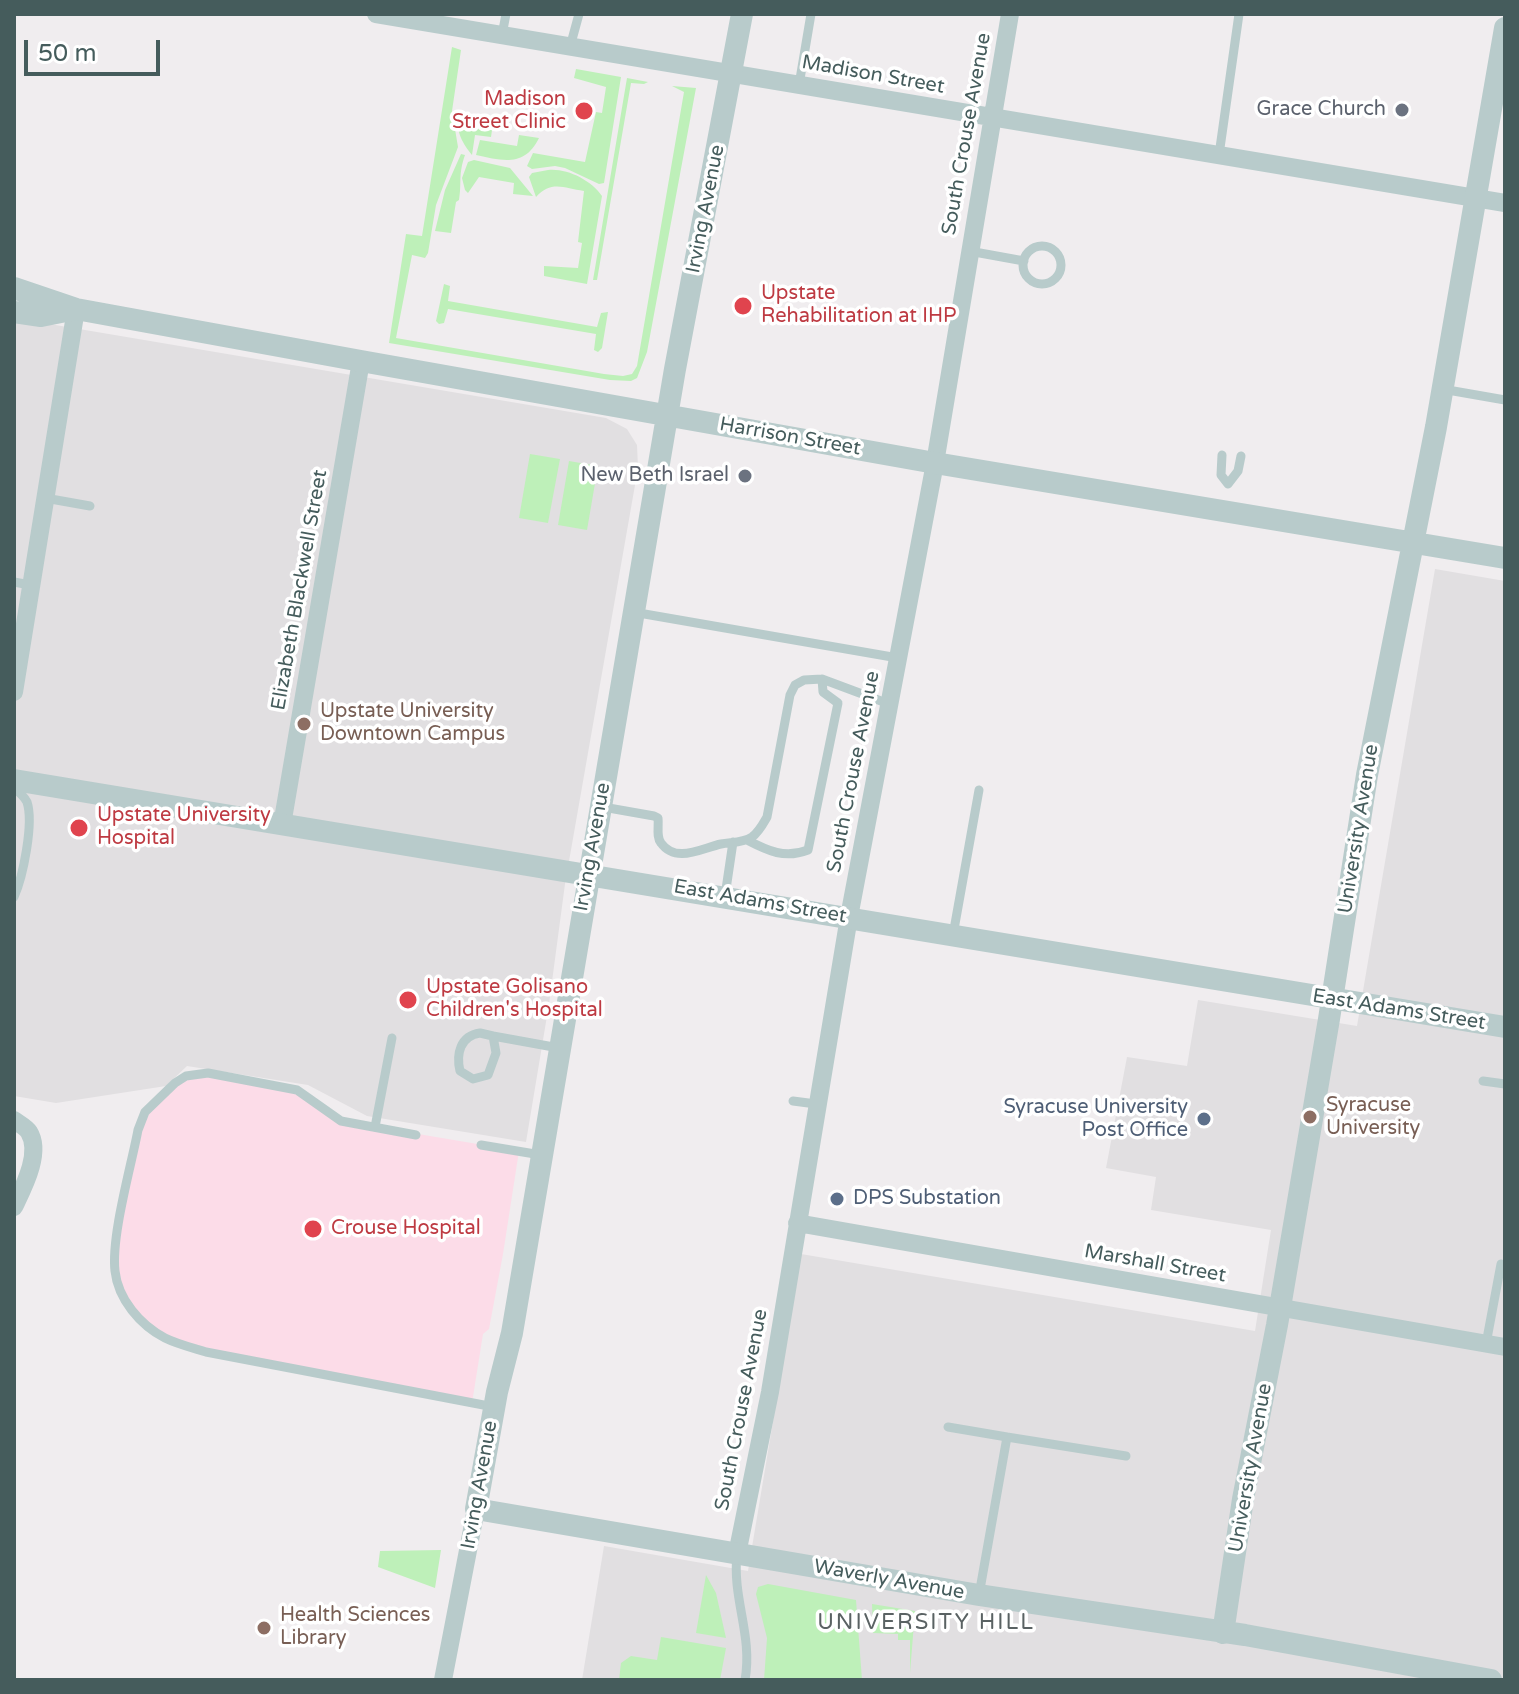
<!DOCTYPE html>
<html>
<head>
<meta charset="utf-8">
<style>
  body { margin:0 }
  #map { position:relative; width:1519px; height:1694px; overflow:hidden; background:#f0edef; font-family:"Varela Round",sans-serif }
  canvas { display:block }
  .frame { position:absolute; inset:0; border:16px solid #455c5c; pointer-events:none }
  .scale { position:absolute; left:24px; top:40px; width:136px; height:36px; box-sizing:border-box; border:4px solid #455c5c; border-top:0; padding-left:10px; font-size:24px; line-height:28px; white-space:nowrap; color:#455c5c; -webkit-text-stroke:6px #fff; paint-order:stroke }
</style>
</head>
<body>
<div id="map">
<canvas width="1519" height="1694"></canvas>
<div class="frame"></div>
<div class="scale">50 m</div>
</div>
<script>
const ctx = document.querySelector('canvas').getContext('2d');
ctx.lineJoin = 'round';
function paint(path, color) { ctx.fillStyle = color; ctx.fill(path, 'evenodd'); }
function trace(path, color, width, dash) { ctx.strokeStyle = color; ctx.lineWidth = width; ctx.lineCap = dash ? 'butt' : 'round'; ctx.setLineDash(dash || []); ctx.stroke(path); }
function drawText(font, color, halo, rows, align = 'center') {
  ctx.font = font + ' "Varela Round",sans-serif'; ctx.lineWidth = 7; ctx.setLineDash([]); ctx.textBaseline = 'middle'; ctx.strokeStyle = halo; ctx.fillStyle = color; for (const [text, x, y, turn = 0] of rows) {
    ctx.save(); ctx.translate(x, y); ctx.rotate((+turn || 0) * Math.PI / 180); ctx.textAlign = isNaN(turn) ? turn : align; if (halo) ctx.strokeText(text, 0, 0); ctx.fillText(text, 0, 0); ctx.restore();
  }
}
const education = new Path2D(`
  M14,318L606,418L627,429L637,445L638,468L565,884L549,1004L526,1142L367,1116L308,1085L187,1066L166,1086L56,1103L14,1096Z
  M1435,569L1505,581V1680H582L604,1546L748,1571L801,1254L1255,1331L1271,1230L1151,1210L1156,1177L1106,1168L1127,1057L1187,1066L1198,1000L1357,1026Z`);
const medical = new Path2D(`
  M198,1073L297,1090L341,1121L519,1151L503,1254L489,1329L483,1334L472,1403L206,1352L165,1338L137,1317L123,1294L115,1248L138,1130L160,1096Z`);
const green = new Path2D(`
  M452,47L461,50L452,111L458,147L436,205L428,253L425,258L412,255L396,338L604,374L623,376L632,374L637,366L684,92L672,86L696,88L647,352L637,378L631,381L610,380L389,343L406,234L422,236Z
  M576,69L621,77L604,183L599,184L565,168L555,166L532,169L527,166L533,153L585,162L596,112L602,113L606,87L574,78Z
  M627,78L648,82L644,84L631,83L597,280H593Z
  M460,118L478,122L480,120L489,121L488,129L492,130L491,137L475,135L472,155C464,145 454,130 460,118Z
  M519,135L539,138C525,167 503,161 476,155L480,140L517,146Z
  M461,154L465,155C458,175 462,182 459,200L456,202L451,233L435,231L445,190Z
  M474,160L510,168L533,196L513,194L514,183L479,177L468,193L465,190L462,178L468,162Z
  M548,170C567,168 591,180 602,196L587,284L544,276V266L578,268L582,243L578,242L584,191C564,188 551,180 536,197L529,177L532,173Z
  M444,284L450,286L448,301L597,327L601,313L608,312L602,348L598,352L594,350L596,334L448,309L444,323L439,324L436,321Z
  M530,454L560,459L548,523L519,518Z
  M569,461L598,466L587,530L558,525Z
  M441,1550L435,1588L378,1567L380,1551Z
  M706,1575L716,1593L726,1638L696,1633Z
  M768,1584L856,1600L862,1680H764L767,1638L756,1594L758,1587Z
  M872,1604L915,1611L910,1673V1640H898V1634L873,1633Z
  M661,1637L726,1648L720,1680H619L621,1663L631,1656L657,1660Z`);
const service = new Path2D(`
  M502,35L506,14
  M570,47L579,14
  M799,85L811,14
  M1219,155L1239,14
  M1023 265a19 19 0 1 1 38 0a19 19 0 1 1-38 0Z
  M969,251L1024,261
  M1442,389L1505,400
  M1222,455L1221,475L1228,484L1238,471L1241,456
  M45,498L90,506
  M14,582L30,585
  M633,612L898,658
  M14,788C19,792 24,796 27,802C34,823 23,877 14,897
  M603,807L654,816L658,818C659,826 656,837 661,843C676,864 702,848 721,844C731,842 743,843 752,837C759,832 763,824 767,817L790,695L795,685L804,680L822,679L889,704
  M747,840C768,851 785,859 808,850L838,703L823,692L822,679
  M725,896L733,842
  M953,935L979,790
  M480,1033L493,1036L496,1053L488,1075L473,1079L460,1071C456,1054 460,1036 480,1033Z
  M493,1036L559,1048
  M1483,1081L1505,1084
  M793,1101L816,1104
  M375,1127L392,1038
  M416,1135L341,1121L297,1090L208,1073L186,1076L175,1083L145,1112L138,1130C131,1167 111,1236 115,1271C118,1299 140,1325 165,1338C177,1344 193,1348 206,1352L494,1407
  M481,1145L541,1155
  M1486,1344L1501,1264
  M948,1427L1007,1437
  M737,1554C732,1599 753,1635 745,1680
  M979,1595L1007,1437L1126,1456`);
const minor = new Path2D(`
  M376,14L1505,203
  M14,692L76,309
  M282,825L361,361
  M14,1120C19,1124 26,1127 29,1132C42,1153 23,1188 14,1207
  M797,1223L1505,1347
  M737,1554L770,1392L849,917L935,463L1010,14
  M443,1680L476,1509`);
const tertiary = new Path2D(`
  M742,14L675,369L512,1333L497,1392L476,1509L979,1595L1245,1635L1491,1680
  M14,288L76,309L361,361L935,463L1505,558
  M14,312L41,316L76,309
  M14,780L1505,1027
  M1223,1633L1243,1499L1277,1325L1329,1019L1367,775L1436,427L1505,28`);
const markers = [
  [1402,110,8,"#6b7280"],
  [584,111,10,"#e0444e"],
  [743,306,10,"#e0444e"],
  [745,476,8,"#6b7280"],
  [304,724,8,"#8d6e63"],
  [79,828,10,"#e0444e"],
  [408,1000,10,"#e0444e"],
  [1310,1117,8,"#8d6e63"],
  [1204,1119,8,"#5c6f8a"],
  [837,1199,8,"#5c6f8a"],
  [313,1229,10,"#e0444e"],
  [264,1628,8,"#8d6e63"]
];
const streetNames = [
  ["Madison Street",873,75,10],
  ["South Crouse Avenue",967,134,-80],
  ["Irving Avenue",706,209,-79],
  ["Harrison Street",790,437,10],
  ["Elizabeth Blackwell Street",300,590,-80],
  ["South Crouse Avenue",854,772,-79],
  ["University Avenue",1359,829,-81],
  ["Irving Avenue",593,847,-80],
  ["East Adams Street",760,902,10],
  ["East Adams Street",1399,1010,9],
  ["Marshall Street",1155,1264,10],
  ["South Crouse Avenue",742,1410,-79],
  ["University Avenue",1251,1468,-80],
  ["Irving Avenue",480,1485,-80],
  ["Waverly Avenue",889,1580,10]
];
const healthNames = [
  ["Madison",566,100,"right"],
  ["Street Clinic",566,123,"right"],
  ["Upstate",761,294],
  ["Rehabilitation at IHP",761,317],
  ["Upstate University",97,816],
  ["Hospital",97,839],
  ["Upstate Golisano",426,988],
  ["Children's Hospital",426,1011],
  ["Crouse Hospital",331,1229]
];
const worshipNames = [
  ["Grace Church",1386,110],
  ["New Beth Israel",729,476]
];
const educationNames = [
  ["Upstate University",320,712],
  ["Downtown Campus",320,735],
  ["Syracuse",1326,1106],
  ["University",1326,1129],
  ["Health Sciences",280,1616],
  ["Library",280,1639]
];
const serviceNames = [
  ["Syracuse University",1188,1108],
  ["Post Office",1188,1131],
  ["DPS Substation",853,1199,"left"]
];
const neighbourhoodNames = [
  ["UNIVERSITY HILL",926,1623]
];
paint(education, '#e1dfe1');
paint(medical, '#fcdce8');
paint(green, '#bef0b9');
trace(service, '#b8cbcb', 9);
trace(minor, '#b8cbcb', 18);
trace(tertiary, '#b8cbcb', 22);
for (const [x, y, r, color] of markers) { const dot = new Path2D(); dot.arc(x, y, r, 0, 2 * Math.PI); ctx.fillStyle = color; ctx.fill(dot); trace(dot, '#fff', 3); }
drawText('20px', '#455c5c', '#fff', streetNames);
drawText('20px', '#be3a42', '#fff', healthNames, 'left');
drawText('20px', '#5b616d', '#fff', worshipNames, 'right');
drawText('20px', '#785e54', '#fff', educationNames, 'left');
drawText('20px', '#4e5e75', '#fff', serviceNames, 'right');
ctx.letterSpacing = '2px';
drawText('22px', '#5a6263', '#fff', neighbourhoodNames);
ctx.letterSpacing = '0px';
</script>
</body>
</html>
